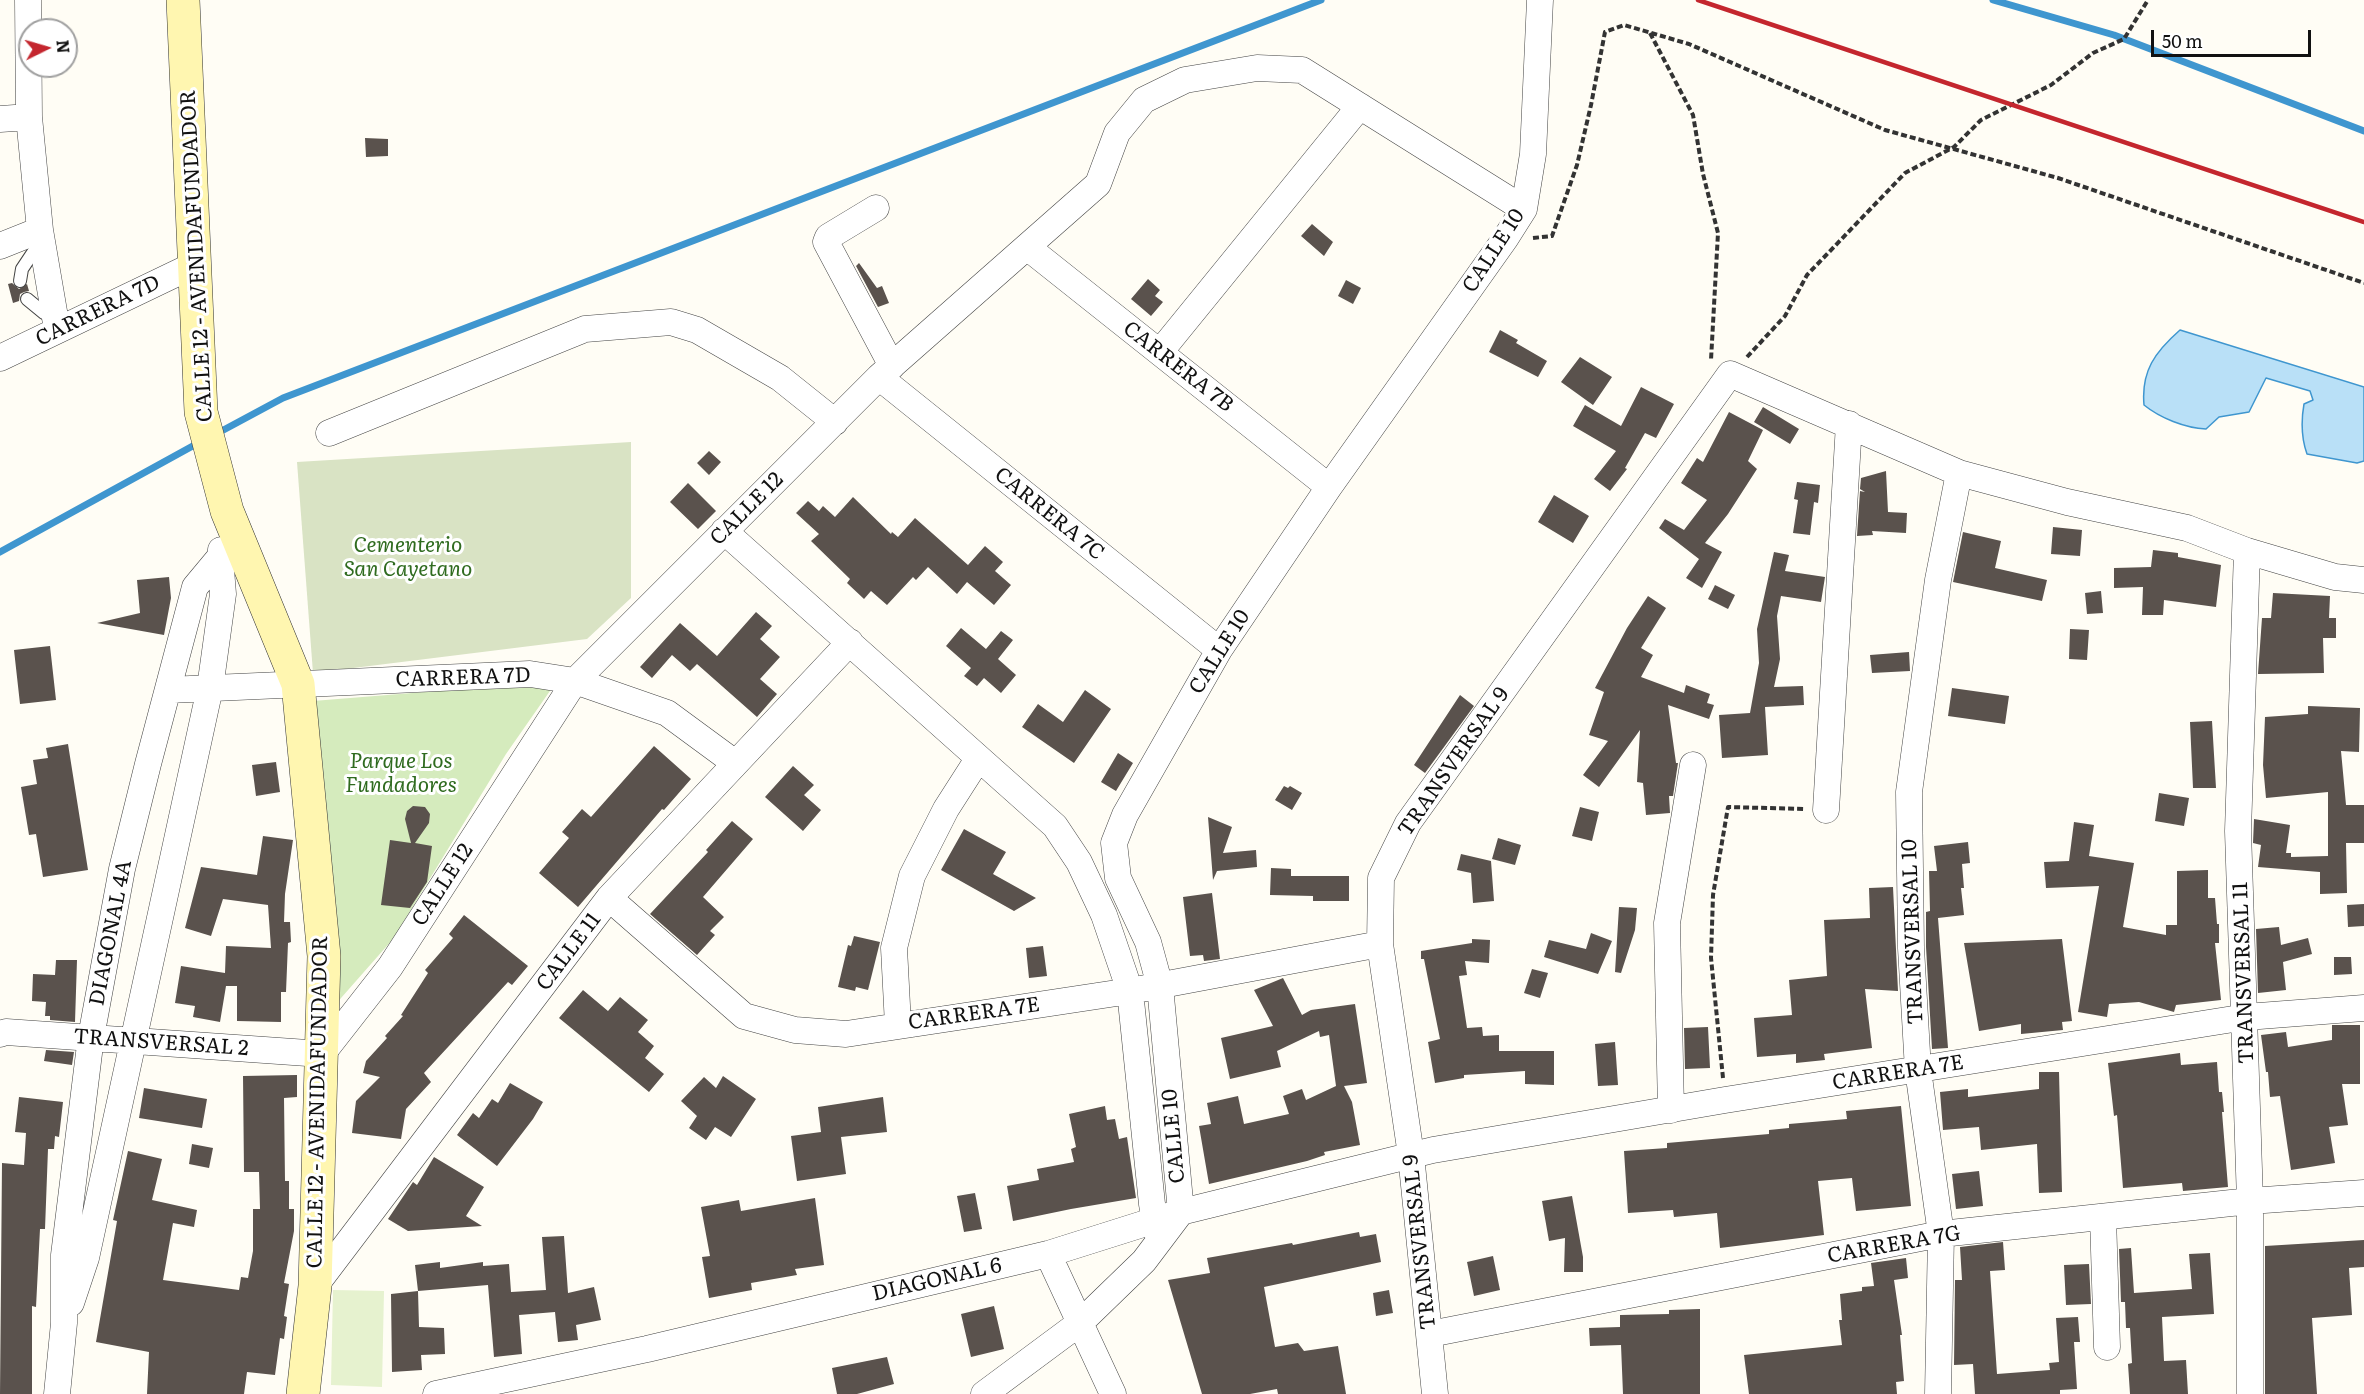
<!DOCTYPE html>
<html>
<head>
<meta charset="utf-8">
<style>
  body { margin:0 }
  #map { position:relative; width:2364px; height:1394px; overflow:hidden; background:#fffdf5; font-family:Literata,serif }
  canvas { display:block }
  .north { position:absolute; left:18px; top:18px; width:60px; height:60px; box-sizing:border-box; background:#fff; border:2px solid #a0a0a0; border-radius:50%; rotate:85deg; font-size:16px; font-weight:700; line-height:24px; text-align:center; color:#111 }
  .north::after { content:''; display:block; margin:auto; width:21px; height:27px; background:#c4262e; clip-path:polygon(50% 0,100% 100%,50% 72%,0 100%) }
  .scale { position:absolute; left:2151px; top:30px; width:160px; height:27px; box-sizing:border-box; border:3px solid #111; border-top:0; padding-left:8px; font-size:18px; line-height:21px; white-space:nowrap; color:#111; -webkit-text-stroke:4px #fff; paint-order:stroke }
</style>
</head>
<body>
<div id="map">
<canvas width="2364" height="1394"></canvas>
<div class="north">N</div>
<div class="scale">50 m</div>
</div>
<script>
const ctx = document.querySelector('canvas').getContext('2d');
ctx.lineJoin = 'round';
function paint(path, color) { ctx.fillStyle = color; ctx.fill(path, 'evenodd'); }
function trace(path, color, width, dash) { ctx.strokeStyle = color; ctx.lineWidth = width; ctx.lineCap = dash ? 'butt' : 'round'; ctx.setLineDash(dash || []); ctx.stroke(path); }
function drawText(font, color, halo, rows, align = 'center') {
  ctx.font = font + ' Literata,serif'; ctx.lineWidth = 6; ctx.setLineDash([]); ctx.textBaseline = 'middle'; ctx.strokeStyle = halo; ctx.fillStyle = color; for (const [text, x, y, turn = 0] of rows) {
    ctx.save(); ctx.translate(x, y); ctx.rotate((+turn || 0) * Math.PI / 180); ctx.textAlign = isNaN(turn) ? turn : align; if (halo) ctx.strokeText(text, 0, 0); ctx.fillText(text, 0, 0); ctx.restore();
  }
}
const green = new Path2D(`
  M524,684L552,688L506,754L393,939L334,1006L313,701Z`);
const cemetery = new Path2D(`
  M631,442V598L587,639L313,673L297,462Z`);
const pitch = new Path2D(`
  M333,1290L384,1291L382,1387L331,1385Z`);
const water = new Path2D(`
  M2180,330L2364,387V461L2357,463L2307,454C2301,437 2301,421 2304,404L2313,400L2310,391L2266,378L2249,412L2219,417L2206,429C2185,428 2160,418 2144,405C2141,371 2155,352 2180,330Z`);
const stream = new Path2D(`
  M1993,0L2114,35L2364,131
  M216,434L283,398L1321,0
  M0,552L200,442`);
const building = new Path2D(`
  M365,138L388,139V156L366,157Z
  M1312,224L1333,242L1324,256L1301,236Z
  M859,263L877,288L882,286L889,303L878,307L856,266Z
  M1148,279L1160,290L1155,296L1163,302L1151,316L1131,299Z
  M1346,280L1361,288L1353,304L1338,296Z
  M12,283L19,289L27,284L29,291L24,292L20,294L19,301L13,303L8,284Z
  M1500,330L1518,340L1516,343L1547,361L1538,377L1489,352Z
  M1580,357L1612,377L1593,405L1561,382Z
  M1641,387L1674,404L1656,438L1645,433L1625,468L1627,469L1610,491L1594,479L1616,451L1573,426L1585,405L1621,426Z
  M1763,407L1799,429L1790,444L1754,422Z
  M1729,412L1763,430L1748,461L1757,469L1728,514L1705,543L1722,552L1702,588L1686,578L1699,559L1659,528L1665,519L1684,530L1707,500L1681,483L1697,458L1703,462Z
  M709,451L721,462L709,475L697,463Z
  M1886,471L1888,512L1907,513L1906,533L1872,531L1873,535L1857,536L1860,491L1865,492L1860,489L1861,478Z
  M1797,482L1820,485L1818,503L1814,502L1810,535L1793,533L1798,500L1794,499Z
  M688,483L716,511L698,529L670,502Z
  M1554,495L1589,516L1573,543L1538,522Z
  M853,497L891,534L892,532L898,537L915,518L968,565L985,546L1003,562L995,571L1011,585L994,605L967,582L957,594L928,567L916,580L913,577L887,605L871,591L864,599L847,583L850,579L811,541L819,534L796,513L808,501L819,511L823,506L835,517Z
  M2053,527L2082,530L2080,556L2051,554Z
  M1963,532L2001,541L1995,568L2047,580L2042,601L1953,582Z
  M2153,550L2178,553V557L2221,565L2216,607L2164,600L2163,615H2142L2143,587L2114,588V568L2151,567Z
  M1774,552L1789,555L1785,571L1825,577L1821,602L1781,596L1777,616L1780,659L1774,687L1803,686L1804,705L1765,707L1768,755L1722,758L1719,715L1750,713L1759,663L1757,629Z
  M169,577L171,598L164,635L97,623L140,613L137,580Z
  M1715,585L1735,595L1728,609L1708,599Z
  M2101,591L2103,613L2087,614L2085,593Z
  M2273,593L2330,596L2329,618H2336V638H2323L2324,673L2258,674L2262,618H2271Z
  M1648,596L1666,608L1641,648L1653,655L1641,677L1684,693L1686,685L1710,694L1707,703L1714,705L1709,719L1668,705L1676,763H1678L1673,796H1669L1670,813L1646,815L1643,783L1637,782L1640,730L1599,787L1583,775L1608,741L1589,735L1604,692L1595,688L1627,628Z
  M756,612L772,626L760,639L780,657L760,679L777,694L757,717L697,664L690,671L672,655L652,678L640,667L680,623L717,656Z
  M961,628L986,649L1001,631L1013,640L998,659L1016,675L1001,693L984,678L977,686L964,676L971,668L946,646Z
  M2070,629L2089,630L2087,660L2069,659Z
  M50,646L56,700L20,704L14,650Z
  M1909,652L1910,671L1872,673L1870,655Z
  M1952,688L2009,696L2005,724L1948,716Z
  M1085,690L1111,709L1074,763L1022,727L1038,704L1063,722Z
  M1460,695L1474,706L1425,773L1414,765Z
  M2308,706L2360,708L2359,752L2341,751L2346,805H2364V843H2346L2347,893L2320,894V872L2258,867L2261,845L2253,843L2254,819L2290,825L2286,853H2291V857L2328,856V792L2266,798L2263,765L2265,717L2308,714Z
  M2212,721L2216,788H2193L2190,722Z
  M68,744L88,870L43,877L36,834L29,835L21,787L37,784L33,760L48,758L46,748Z
  M654,746L691,779L664,810L662,809L578,907L539,873L569,838L562,832L582,809L591,817Z
  M1118,753L1133,763L1116,791L1101,782Z
  M276,762L280,792L256,796L252,765Z
  M793,766L814,785L804,795L821,810L803,831L765,797Z
  M1284,786L1288,788L1290,786L1302,793L1292,810L1275,800Z
  M2159,793L2189,798L2184,826L2155,821Z
  M413,806L425,807L430,814L429,823L415,843L432,846L427,882L410,908L381,905L390,840L411,843L405,819L407,811Z
  M1580,807L1599,812L1592,841L1572,836Z
  M1208,817L1232,827L1223,853L1256,850L1257,867L1217,871L1213,880Z
  M732,821L753,839L703,897L724,917L710,931L715,935L697,955L650,914L708,852L706,850Z
  M2074,822L2094,825L2089,856L2134,863L2123,927L2166,935V925H2177V871L2208,870V898H2215L2217,924H2219V943H2215L2221,1000L2176,1005L2174,1012L2139,1002L2109,1004L2107,1017L2078,1012L2099,886L2046,888L2044,862L2069,861Z
  M964,829L1006,852L993,874L1036,898L1014,911L941,870Z
  M263,836L293,840L285,894L284,922H290L291,942L288,943L286,992H281V1022L237,1021V986H226L220,1022L193,1017L195,1006L175,1003L181,966L225,973L226,946L271,948L268,905L223,899L211,936L185,928L201,867L257,875Z
  M1498,838L1521,845L1515,865L1492,859Z
  M1968,842L1970,863L1962,864L1964,888H1961L1964,915L1938,918L1948,1048L1932,1049L1926,947V912L1930,911L1929,871H1937L1934,846Z
  M1461,854L1491,861L1494,901L1473,903L1471,873L1457,870Z
  M1271,868L1291,869V876H1349V901H1313V896L1270,895Z
  M1893,887L1898,991L1865,989L1872,1048L1824,1054L1825,1060L1796,1063V1054L1757,1057L1754,1018L1792,1015L1789,980L1827,976L1824,920L1870,918L1869,888Z
  M1212,893L1220,959L1204,961L1203,955L1190,956L1183,897Z
  M2364,904V926L2348,927L2347,905Z
  M1619,907L1637,908L1635,930L1621,973L1615,972Z
  M464,915L528,966L512,985L508,982L424,1073L431,1082L406,1109L401,1139L352,1133L356,1101L380,1077L363,1073L366,1061L387,1038L385,1036L403,1016L401,1015L428,973L425,970L453,938L449,934Z
  M2279,927L2281,945L2308,938L2312,954L2283,962L2286,990L2258,993L2256,929Z
  M1591,933L1612,941L1598,974L1544,957L1549,940L1586,949Z
  M854,936L880,942L868,990L856,987L855,991L838,987L848,945L851,946Z
  M1472,939L1490,940L1489,963L1465,961L1467,975L1459,976L1467,1028L1482,1027L1483,1036L1499,1035V1051H1554V1085L1525,1084V1071L1464,1075V1078L1435,1083L1428,1042L1440,1039L1424,959H1421V951L1472,943Z
  M2062,939L2072,1021L2062,1022L2063,1030L2021,1034V1024L1979,1031L1964,943Z
  M1043,946L1047,976L1029,978L1026,948Z
  M2334,957H2351L2352,974L2334,975Z
  M56,960H77L75,1022L50,1020V1016H45L46,1002L32,1001L33,974L55,975Z
  M1532,969L1548,973L1540,998L1524,993Z
  M1283,978L1302,1015L1311,1010L1355,1004L1367,1083L1344,1086L1352,1102L1360,1145L1324,1152L1325,1155L1307,1161L1209,1184L1199,1126L1211,1124L1207,1103L1238,1096L1244,1124L1289,1114L1283,1096L1302,1089L1306,1100L1336,1086L1329,1035L1320,1037L1319,1031L1277,1051L1281,1067L1230,1079L1221,1038L1273,1026L1254,990Z
  M583,990L608,1011L620,997L648,1020L638,1032L654,1046L645,1058L664,1074L649,1092L559,1018Z
  M2332,1025H2360V1084H2342L2348,1125L2329,1127L2335,1163L2291,1170L2280,1096L2270,1097L2268,1072H2266L2261,1035L2286,1032L2288,1047L2332,1040Z
  M1708,1027L1710,1068L1685,1069L1684,1028Z
  M1615,1042L1618,1085L1598,1086L1595,1044Z
  M46,1050L74,1052L72,1065L44,1061Z
  M2180,1053L2181,1065L2217,1062L2219,1092H2222L2224,1112H2222L2228,1187L2183,1191L2182,1183L2123,1188L2117,1115L2114,1116L2108,1063Z
  M2039,1072H2059L2062,1192L2039,1193L2037,1144L1981,1150L1979,1127L1943,1130L1940,1092L1968,1089V1097L2039,1089Z
  M297,1075V1097L284,1098L285,1181H289V1209H294V1231L284,1283L289,1284L284,1316L287,1317L284,1339L280,1338L275,1375L247,1372L244,1394H147L149,1352L96,1342L117,1221L113,1220L128,1151L162,1159L152,1200L197,1210L194,1227L173,1223L163,1280L239,1290L241,1277L248,1278L253,1251V1209H260L259,1172H244L243,1076Z
  M723,1076L756,1099L731,1137L715,1127L706,1140L689,1128L697,1116L681,1101L704,1077L716,1088Z
  M510,1083L543,1102L533,1119L497,1166L457,1135L473,1113L479,1118L492,1099L498,1103Z
  M144,1088L207,1099L202,1128L139,1118Z
  M19,1097L63,1102L59,1137L55,1136L54,1149H48L45,1229H40L36,1307L32,1306V1394H0L2,1163L24,1165L26,1133L15,1132Z
  M883,1097L887,1132L841,1137L846,1174L797,1181L791,1136L821,1132L818,1107Z
  M1105,1106L1107,1120L1115,1119L1119,1139L1127,1137L1136,1198L1071,1209L1013,1221L1007,1186L1039,1180L1037,1169L1074,1162L1071,1149L1076,1147L1069,1114Z
  M1901,1106L1911,1206L1856,1211L1852,1178L1818,1181L1824,1235L1720,1248L1717,1213L1674,1217L1673,1210L1628,1213L1624,1151L1667,1148V1143L1769,1134V1130L1789,1128V1124L1847,1119L1846,1111Z
  M192,1144L213,1148L209,1168L189,1164Z
  M434,1157L484,1187L466,1216L482,1226L408,1231L388,1219L413,1182L417,1185Z
  M1979,1171L1983,1206L1956,1209L1952,1174Z
  M975,1193L982,1229L964,1232L957,1196Z
  M1572,1196L1583,1257V1272H1564L1565,1238L1549,1241L1542,1201Z
  M815,1198L824,1265L795,1269L797,1275L751,1283L752,1290L709,1298L702,1257L710,1256L701,1207L739,1200L741,1211Z
  M1359,1232L1360,1237L1376,1234L1381,1262L1264,1287L1275,1347L1298,1343L1304,1351L1338,1346L1346,1394H1278L1277,1389L1250,1394H1202L1168,1280L1210,1273L1207,1258L1292,1243L1293,1245Z
  M564,1236L568,1293L594,1287L601,1320L576,1325L578,1340L558,1342L555,1312L519,1315L522,1354L494,1357L488,1285L418,1291L415,1265L440,1262V1268L483,1262V1266L509,1264L511,1292L546,1290L542,1237Z
  M2364,1240V1267L2349,1268L2352,1315L2312,1318L2317,1394H2265V1246Z
  M2003,1242L2005,1270L1990,1271L1997,1374L2050,1370L2049,1363L2059,1362L2056,1318L2078,1317L2080,1342H2074L2077,1389L2060,1390V1394H1975L1973,1364L1954,1365L1955,1280H1962L1960,1247Z
  M2131,1248L2134,1293L2192,1289L2189,1254L2210,1253L2214,1314L2162,1317L2164,1361L2186,1360L2188,1394H2130L2128,1364L2132,1363L2130,1328H2126L2125,1302H2121L2119,1249Z
  M1493,1256L1500,1290L1474,1296L1467,1262Z
  M1906,1258L1908,1278L1894,1280L1902,1335H1900L1904,1381L1896,1382L1897,1394H1749L1744,1355L1842,1345L1839,1320H1842L1840,1294L1862,1291V1287L1874,1286L1871,1263Z
  M2089,1264L2091,1304L2066,1305L2064,1265Z
  M1389,1290L1393,1313L1376,1316L1373,1293Z
  M418,1291L419,1327L444,1328L445,1354L421,1355L422,1370L392,1372L391,1294Z
  M994,1306L1004,1349L971,1357L961,1314Z
  M1700,1309V1394H1623L1621,1345L1590,1346L1589,1328L1620,1327V1315L1669,1314V1310Z
  M887,1357L894,1384L857,1394H837L832,1368Z`);
const path = new Path2D(`
  M1650,33L1693,115L1703,174L1718,233L1711,360
  M1533,238L1552,236L1577,165L1591,105L1605,32L1624,25L1689,44L1885,130L2058,178L2364,283
  M1747,357L1785,316L1807,275L1905,173L1954,147L1981,120L2051,85L2093,53L2124,39L2148,0
  M1723,1078L1711,958L1713,895L1728,807L1804,809`);
const lane = new Path2D(`
  M20,281L22,269L40,242
  M27,299L44,313L54,317`);
const street = new Path2D(`
  M28,0L29,117L40,230L57,329
  M0,119L29,117
  M876,208L828,237L826,242L892,366
  M0,246L40,230
  M1027,247L1329,487
  M1160,352L1360,106
  M0,358L196,264
  M879,377L1219,650
  M329,433L585,329L671,322L697,330L780,378L835,422
  M724,531L1055,826L1079,862L1104,915L1130,991L1152,1204L1158,1236
  M2247,551L2238,831L2250,1201V1394
  M168,690L530,674L575,681L667,713L735,763
  M1826,810L1849,424
  M609,898L744,1016L795,1030L846,1034L1130,991L1380,944
  M898,1025L894,948L912,876L946,809L978,759
  M0,1034L6,1032L322,1054L390,967L575,681L879,377L1098,184L1117,133L1144,100L1185,80L1257,68L1302,70L1524,209
  M1671,1110L1667,923L1693,765
  M2103,1217L2107,1347
  M1048,1254L1113,1394
  M315,1286L609,898L850,642
  M71,1303L86,1258L210,688L223,594L220,557L221,550
  M1430,1334L1941,1234L2250,1201L2364,1193
  M57,1394L64,1323V1255L91,1037L122,869L148,764L195,587L220,557
  M436,1394L647,1349L1048,1254L1181,1212L1433,1150L1725,1100L2246,1017L2364,1008
  M984,1394L1081,1322L1144,1261L1181,1212L1160,986L1148,942L1118,878L1114,843L1125,815L1219,650L1329,487L1505,239L1524,209L1533,154L1540,0
  M1435,1394L1411,1155L1380,944L1381,878L1408,823L1730,374L1959,473L2067,502L2187,528L2247,551L2335,577L2364,580
  M1938,1394L1941,1234L1918,1070L1911,948L1909,792L1938,580L1959,473`);
const secondary = new Path2D(`
  M183,0L201,412L227,511L298,684L324,956L315,1286L303,1394`);
const rail = new Path2D(`
  M1698,0L2364,222`);
const streetNames = [
  ["CALLE 10",1494,251,-57],
  ["CALLE 12 - AVENIDAFUNDADOR",197,256,-93],
  ["CARRERA 7D",98,311,-26],
  ["CARRERA 7B",1178,367,38],
  ["CALLE 12",747,509,-45],
  ["CARRERA 7C",1049,514,39],
  ["CALLE 10",1220,652,-58],
  ["CARRERA 7D",463,678,-2],
  ["TRANSVERSAL 9",1454,762,-55],
  ["CALLE 12",443,885,-57],
  ["TRANSVERSAL 10",1913,932,-92],
  ["DIAGONAL 4A",111,933,-79],
  ["CALLE 11",569,952,-53],
  ["TRANSVERSAL 11",2244,973,-92],
  ["CARRERA 7E",974,1014,-8],
  ["TRANSVERSAL 2",161,1043,4],
  ["CARRERA 7E",1898,1073,-9],
  ["CALLE 12 - AVENIDAFUNDADOR",318,1102,-89],
  ["CALLE 10",1174,1136,-95],
  ["TRANSVERSAL 9",1420,1242,-96],
  ["CARRERA 7G",1894,1245,-10],
  ["DIAGONAL 6",937,1280,-13]
];
const parkNames = [
  ["Cementerio",408,546],
  ["San Cayetano",408,570],
  ["Parque Los",401,762],
  ["Fundadores",401,786]
];
paint(green, '#d5ebbd');
paint(cemetery, '#d9e3c4');
paint(pitch, '#e6f2cf');
paint(water, '#b9e0f7');
trace(water, '#3f96cf', 1.5);
trace(stream, '#3f96cf', 7);
paint(building, '#5a524d');
trace(lane, '#444', 14);
trace(street, '#444', 27);
trace(secondary, '#333', 34);
trace(path, '#333', 4, [6, 3]);
trace(lane, '#fff', 12);
trace(street, '#fff', 26);
trace(secondary, '#fff6b0', 33);
trace(rail, '#c4262e', 4.5);
drawText('21px', '#111', '#fff', streetNames);
drawText('italic 21px', '#2f6b1f', '#fff', parkNames);
</script>
</body>
</html>
